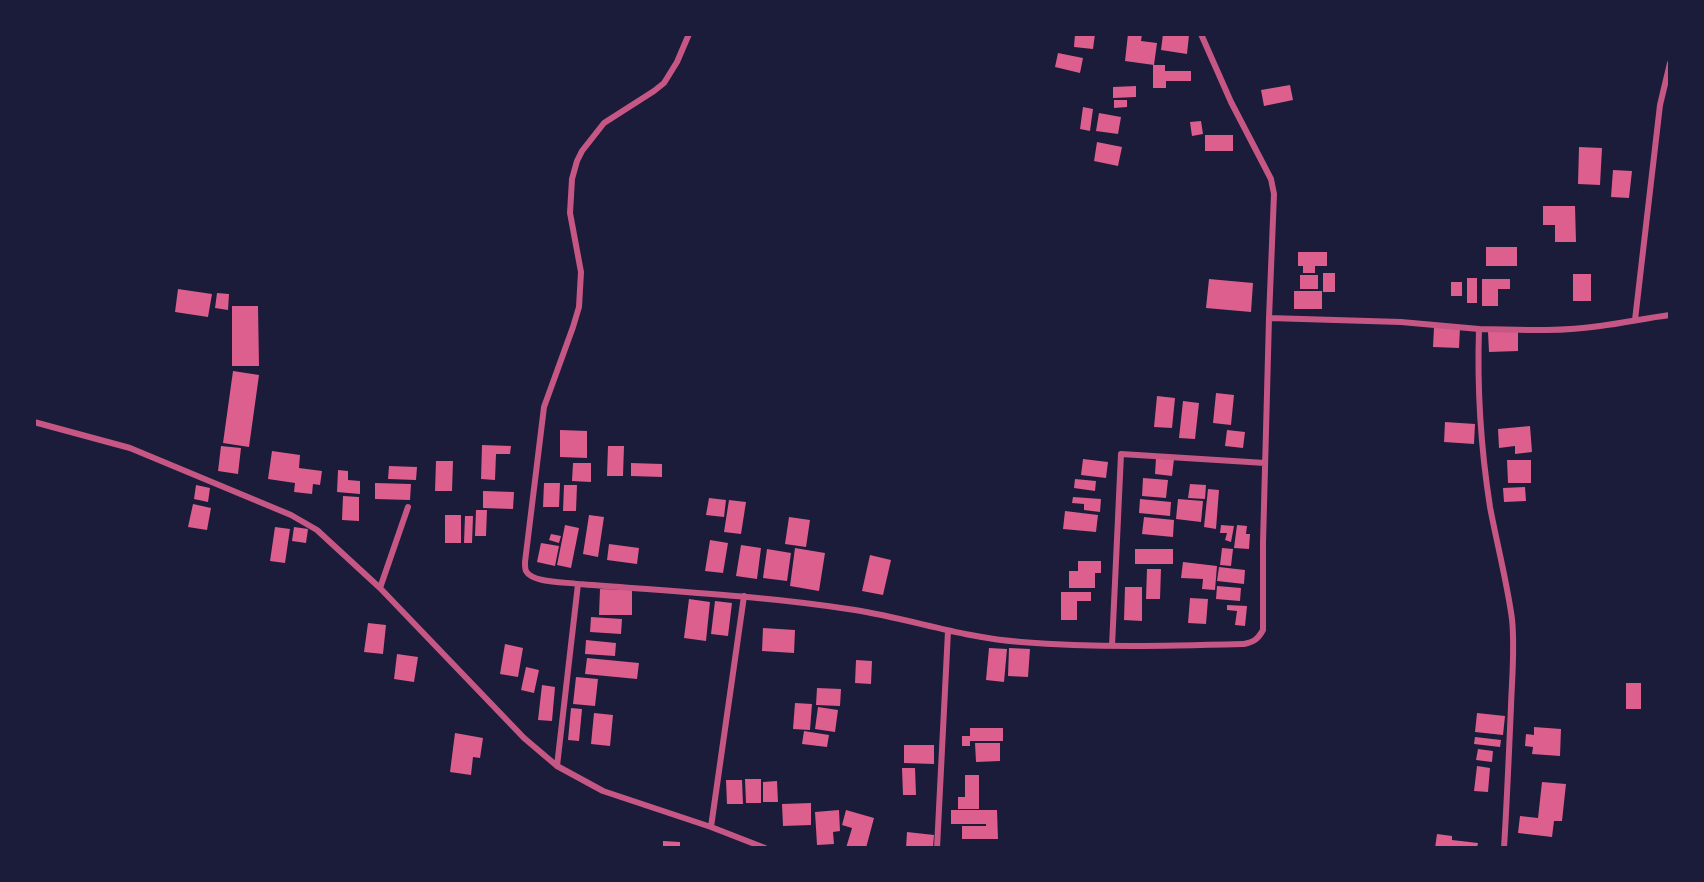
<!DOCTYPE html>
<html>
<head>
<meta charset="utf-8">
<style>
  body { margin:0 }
  #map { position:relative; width:1704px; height:882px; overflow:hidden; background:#1b1b3a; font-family:"Alegreya Sans",sans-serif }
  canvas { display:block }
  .frame { position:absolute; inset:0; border:36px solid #1b1b3a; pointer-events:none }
</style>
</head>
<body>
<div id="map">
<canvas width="1704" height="882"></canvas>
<div class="frame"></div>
</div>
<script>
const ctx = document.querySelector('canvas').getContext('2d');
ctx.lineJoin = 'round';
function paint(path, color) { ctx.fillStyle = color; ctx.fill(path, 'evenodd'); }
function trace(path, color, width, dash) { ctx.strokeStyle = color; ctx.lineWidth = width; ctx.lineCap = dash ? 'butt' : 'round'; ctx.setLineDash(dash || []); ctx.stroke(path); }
const building = new Path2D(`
  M1075,34H1095L1093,49L1074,47Z
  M1128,34H1142L1141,41L1157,43L1154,65L1125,61Z
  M1163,34L1189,35L1187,54L1161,50Z
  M1058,53L1083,58L1080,73L1055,67Z
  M1153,65H1165V71H1191V81H1166V88H1153Z
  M1290,85L1293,100L1264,106L1261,90Z
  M1136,86V97L1113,98V87Z
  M1114,100H1127V107L1114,108Z
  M1083,107L1093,109L1090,131L1080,129Z
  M1099,113L1121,117L1118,134L1096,131Z
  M1201,121L1203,134L1192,136L1190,122Z
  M1205,135H1233V151H1205Z
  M1097,142L1122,147L1118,166L1094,161Z
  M1579,147L1602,148L1600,185L1578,184Z
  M1613,170L1632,171L1629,198L1611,197Z
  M1543,206H1575L1576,242H1555V225H1543Z
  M1486,247H1517V266H1486Z
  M1298,252H1327V266H1315V273H1303V266H1298Z
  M1323,273H1335V292H1323Z
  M1573,274H1591V301H1573Z
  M1300,275H1318V289H1300Z
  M1467,278H1477V303H1467Z
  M1209,279L1253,283L1251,312L1206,308Z
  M1482,279H1510V289H1498V306H1482Z
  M1451,282H1462V296H1451Z
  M178,289L212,294L208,317L175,312Z
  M1294,291H1322V309H1294Z
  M217,293L229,294L228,310L215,308Z
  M232,306H258L259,366H232Z
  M1434,327L1460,328L1459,348L1433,347Z
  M1488,332H1518V351L1489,352Z
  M233,371L259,375L249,447L223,443Z
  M1216,393L1234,395L1231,425L1213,423Z
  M1157,396L1175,398L1172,428L1154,427Z
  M1183,401L1199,403L1195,439L1179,438Z
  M1445,422L1475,424L1474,444L1444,442Z
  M1530,426L1532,452L1515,454V446L1499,448L1498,429Z
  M560,430L587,431V458L560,457Z
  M1227,430L1245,432L1243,448L1225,446Z
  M482,445L511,446L510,454H496L495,480L481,479Z
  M221,446L241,448L238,474L218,471Z
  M608,446H624L623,476H607Z
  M272,451L300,455L299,468L322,471L320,485L313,484L312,494L294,492L295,483L268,479Z
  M1156,458L1174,459L1172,476L1155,474Z
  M1083,459L1108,462L1106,478L1081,475Z
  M1507,460H1531V483H1508Z
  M436,461H453L452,491H435Z
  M573,463H591V482L572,481Z
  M631,463L662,464V477L631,476Z
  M389,466L417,467L416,480L388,479Z
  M338,470L348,471V480L360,481V494L337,492Z
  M1143,478L1168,480L1166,498L1142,496Z
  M1075,479L1096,481L1095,491L1074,488Z
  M375,483L411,484L410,500L375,499Z
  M544,483H560L559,507H543Z
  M1190,484L1206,485L1205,499L1188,498Z
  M196,485L210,488L208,502L194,499Z
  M564,485H577L576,511H563Z
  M1525,487L1526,501L1504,502L1503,488Z
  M1208,489L1219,490L1216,529L1204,527Z
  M483,491L514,492L513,509L483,508Z
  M343,496L359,497V521L342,520Z
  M1073,497L1101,499L1100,512L1084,510V504L1072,503Z
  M709,498L726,500L724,517L706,515Z
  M1140,499L1171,502L1170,516L1139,513Z
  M1178,499L1203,501L1201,522L1176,519Z
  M729,500L746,502L741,534L724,532Z
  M193,504L211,508L207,530L188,527Z
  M476,510H487L486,536H475Z
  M1065,511L1098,515L1096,532L1063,529Z
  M445,515H461V543H445Z
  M589,515L604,517L598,557L583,554Z
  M465,516H473L472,543H464Z
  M789,517L810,520L806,547L785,544Z
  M1144,517L1174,520L1173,537L1142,534Z
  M565,525L579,528L571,568L557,565Z
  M1221,525L1234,526L1231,542L1225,540L1227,533H1220Z
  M1237,525L1247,526L1246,534H1250L1249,549L1234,548Z
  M275,527L290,529L285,563L270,561Z
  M294,527L308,529L306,543L292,541Z
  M551,534L561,536L559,543L549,540Z
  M710,540L728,543L723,573L705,571Z
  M541,543L559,546L555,566L537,562Z
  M609,544L639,548L637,564L607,560Z
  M741,545L761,548L757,579L736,576Z
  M795,548L825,553L819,591L790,586Z
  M1222,548L1233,549L1231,566L1220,565Z
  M767,549L791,553L787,581L763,578Z
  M1135,549H1173V564H1135Z
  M870,555L891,560L883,595L862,591Z
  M1078,561H1101V573H1095V588H1069V571H1078Z
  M1183,562L1217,566L1215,590L1202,589L1203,579L1181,578Z
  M1219,567L1245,570L1244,584L1217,581Z
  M1147,569H1161L1160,599H1146Z
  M1217,586L1241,588L1240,601L1216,599Z
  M1125,587H1142V621L1124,620Z
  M600,589L632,590V615H599Z
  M1061,592H1091V601H1077V620H1061Z
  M1190,598L1208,599L1206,624L1188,623Z
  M689,599L710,602L706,641L684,638Z
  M715,601L732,603L728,636L711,634Z
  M1227,605L1247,606L1245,626L1235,625L1237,611L1227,610Z
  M591,617L622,619L621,634L590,632Z
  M368,623L386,625L383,654L364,652Z
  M763,628L795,630L794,653L762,651Z
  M586,640L616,643L615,656L585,654Z
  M505,644L523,648L518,677L500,674Z
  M989,648L1007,649L1004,682L986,680Z
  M1009,648L1030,649L1028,677L1008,676Z
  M397,654L418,657L414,682L394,679Z
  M587,658L639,663L637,679L585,674Z
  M856,660L872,661L871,684L855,683Z
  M526,667L539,670L534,693L521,690Z
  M576,677L598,679L595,706L573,704Z
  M1626,683H1641V709H1626Z
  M542,685L555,687L552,721L538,720Z
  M817,688L841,689L840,706L816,705Z
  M795,703L812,704L810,730L793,729Z
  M818,707L838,710L835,732L815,729Z
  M571,708L582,709L579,741L568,740Z
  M594,713L613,715L610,746L591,744Z
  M1477,713L1505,716L1503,735L1475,732Z
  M1534,727L1561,729L1560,756L1532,754L1533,747L1525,746L1526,734L1534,735Z
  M970,728H1003V741H970V746H962V736H970Z
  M804,731L829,735L827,747L802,744Z
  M455,733L483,738L480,758L473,757L471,775L450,772Z
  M1475,737L1501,740L1500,747L1474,744Z
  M975,743H1000V761L976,762Z
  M904,745H934V764L904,763Z
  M1478,749L1493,751L1492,762L1476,760Z
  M1477,766L1490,768L1488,792L1474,791Z
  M902,768H915L916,795H903Z
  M965,775H979V809H958V797H965Z
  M745,779H761V803H746Z
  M726,780H742L743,804H727Z
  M777,781L778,802H763V782Z
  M1542,782L1566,784L1562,821H1554L1552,837L1518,833L1520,816L1538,818Z
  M811,803V825L783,826L782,804Z
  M839,810L840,831L833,832L834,844L817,845L815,812Z
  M846,810L874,818L866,848H846L852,828L842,825Z
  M951,810H997L998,839H962V826H986V824H951Z
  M907,832L934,835L933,848H906Z
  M1437,834L1452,836V840L1478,843L1477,848H1435Z
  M663,841L680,842V848H663Z`);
const minor = new Path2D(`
  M1201,34L1231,102L1271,179L1274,194L1269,318
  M1635,320L1660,105L1670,63
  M34,422L130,448L291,515L317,530L380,588L524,738L557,766L603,791L711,827L765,848
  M578,584C566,582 532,583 526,571C525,569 525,565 525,562L544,407L573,327L579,307L581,272L570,213L572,179L577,161L582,151L604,123L654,91L664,83L677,62L689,34
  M380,588L408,507
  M1112,646L1121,454L1265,463
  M557,766L578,584C671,591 764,596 855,610C911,619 964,638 1021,642C1095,648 1169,646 1244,644C1254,642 1258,639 1263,630V543L1269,318L1401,322L1479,329
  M711,827L744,596
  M937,848L948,631
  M1504,848C1507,800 1509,753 1511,706C1512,677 1515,648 1512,619C1507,582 1497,544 1490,507C1481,449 1477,388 1479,329C1519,330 1560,332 1600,326C1624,323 1646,318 1670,315`);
paint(building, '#dd5f8e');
trace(minor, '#c65784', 6);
</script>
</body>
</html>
